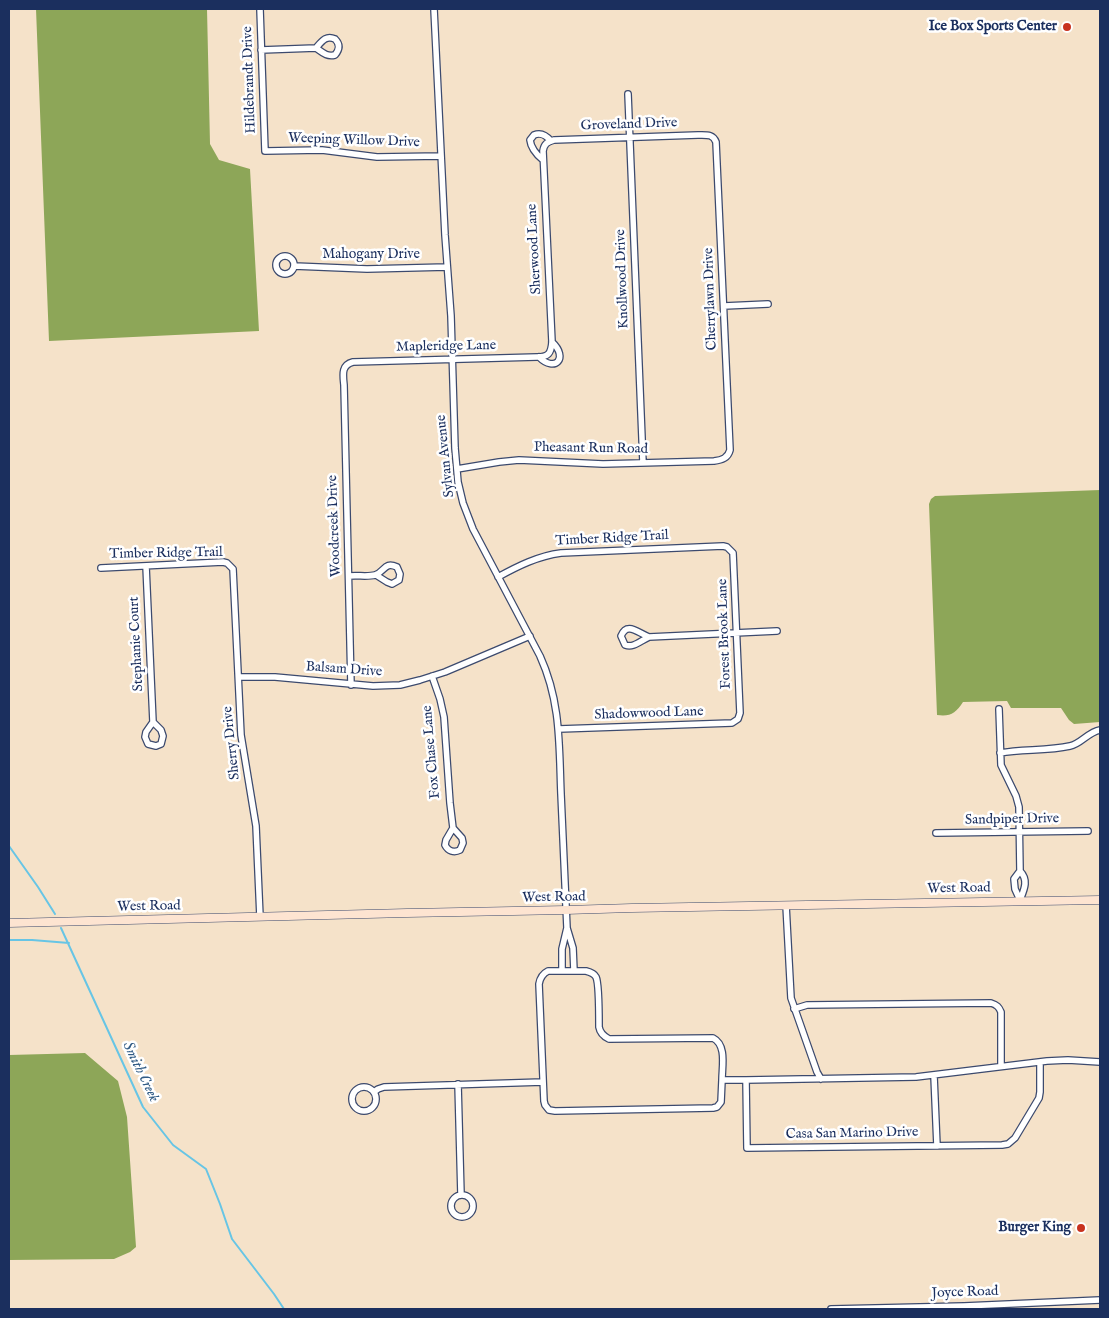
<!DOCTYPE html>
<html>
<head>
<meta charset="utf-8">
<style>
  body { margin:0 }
  #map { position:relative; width:1109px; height:1318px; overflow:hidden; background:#f5e2c9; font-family:"IM FELL English",serif }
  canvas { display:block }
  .frame { position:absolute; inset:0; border:10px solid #1b2f5e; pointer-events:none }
</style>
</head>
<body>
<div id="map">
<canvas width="1109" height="1318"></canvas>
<div class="frame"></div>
</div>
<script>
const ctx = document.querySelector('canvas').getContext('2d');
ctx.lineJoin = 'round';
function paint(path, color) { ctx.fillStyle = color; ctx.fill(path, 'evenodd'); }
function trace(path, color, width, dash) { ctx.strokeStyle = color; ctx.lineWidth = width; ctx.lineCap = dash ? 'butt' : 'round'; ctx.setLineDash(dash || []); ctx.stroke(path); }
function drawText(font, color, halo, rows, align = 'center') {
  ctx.font = font + ' "IM FELL English",serif'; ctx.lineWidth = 5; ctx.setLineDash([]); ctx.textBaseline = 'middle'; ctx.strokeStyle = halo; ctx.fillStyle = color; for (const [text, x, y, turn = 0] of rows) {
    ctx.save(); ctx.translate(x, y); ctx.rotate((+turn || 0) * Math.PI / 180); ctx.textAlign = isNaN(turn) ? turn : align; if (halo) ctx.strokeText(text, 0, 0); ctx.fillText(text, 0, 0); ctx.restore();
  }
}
const forest = new Path2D(`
  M36,9H207L210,144L219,160L250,169L259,331L49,341Z
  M1100,490V722L1074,724L1069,720L1061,708H1011L1007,701L963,702C956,713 950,717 937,715L929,504L931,499L935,496Z
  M85,1053L118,1081L127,1117L136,1247L130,1252L114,1259L9,1260V1055Z`);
const stream = new Path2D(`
  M9,846L38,887L55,914
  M61,928L143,1107L173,1145L206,1169L220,1204L232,1239L274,1294L284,1309
  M9,940H32L69,943`);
const street = new Path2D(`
  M260,9L265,151L322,150L377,157L441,156
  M434,9L445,235L451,316L455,448L458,482L463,503L473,529L540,656C561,702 559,745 561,794C563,839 565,884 567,928L573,948L574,971
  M261,50L316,48C322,41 326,35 335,39C340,44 340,49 335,55C326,57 322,52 316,48
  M628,94L643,463
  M543,160C537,155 531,149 530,140L534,135C541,132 546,135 551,141
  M276 265a9 9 0 1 1 18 0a9 9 0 1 1-18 0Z
  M294,266L367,269L447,267
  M724,306L768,304
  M539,357C555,373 569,358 552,342
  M146,566L153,722L161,730L163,736L161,744L156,746L148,744L145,737L146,732L153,722
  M101,568L223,562L227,563L233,569L241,735L256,826L260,917
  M349,576C357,575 368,577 375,575C385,572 384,561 397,567L400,574L399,580L392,584L387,582L376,575
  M498,577C518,566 538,556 561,553L723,546L727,547L733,553L740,713L738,719L732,723L559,729
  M649,637C638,633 627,621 621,636L625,645C634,648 640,641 649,637L777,631
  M432,676L440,699L444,717L450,803L453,828L446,840L445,845C448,851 454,853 460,850L463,843L462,838L453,828
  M239,677H275L373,686L400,685L420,680L445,672L530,636
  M351,685L344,385C343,375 341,365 353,362L537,357C548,357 551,354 552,342L543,151C544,144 547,142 554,140L698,135C707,135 713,134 716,142L730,450C728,458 722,460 714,461L603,464L519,460L499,462L457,469
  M999,709L1001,765L1016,796L1019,807L1020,871C1029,880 1024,890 1020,900
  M1000,753C1023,749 1047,751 1070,746C1081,744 1088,732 1100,730
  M936,833L1088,831
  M1020,900L1015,889L1014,879L1020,871
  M786,905L791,998L817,1072L821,1079
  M562,971V949L567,928
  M794,1009L807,1005L991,1003C997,1005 999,1007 1001,1012V1066
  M1040,1062V1092L1039,1098L1015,1138L1008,1144L1002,1145L747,1148L746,1080L916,1077L1047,1061L1068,1060L1100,1062
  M934,1076L937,1146
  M722,1080L721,1102L717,1107L713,1108L555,1111L549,1110L545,1105L544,1101L539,984C540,978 542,974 548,971H586C590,972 594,973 596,977C599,983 599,1017 599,1027C600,1033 603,1036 609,1039L713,1038C727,1045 722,1067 722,1080H746
  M458,1084L461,1195
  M352 1099a12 12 0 1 1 24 0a12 12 0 1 1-24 0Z
  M374,1092L378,1089L384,1087L543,1082
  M451 1206a11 11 0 1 1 22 0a11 11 0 1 1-22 0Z
  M831,1309L964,1306L1100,1300`);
const secondary = new Path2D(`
  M9,923L407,913L566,910L632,908L1100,900`);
const markers = [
  [1067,27,5,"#c8321e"],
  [1081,1228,5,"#c8321e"]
];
const poiNames = [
  ["Ice Box Sports Center",1057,27],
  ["Burger King",1071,1228]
];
const streetNames = [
  ["Hildebrandt Drive",250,80,-92],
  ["Groveland Drive",629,125,-2],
  ["Weeping Willow Drive",354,141,2],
  ["Sherwood Lane",535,249,-93],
  ["Mahogany Drive",371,255],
  ["Knollwood Drive",623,279,-92],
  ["Cherrylawn Drive",711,299,-92],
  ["Mapleridge Lane",446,347,-1],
  ["Pheasant Run Road",591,449,1],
  ["Sylvan Avenue",446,456,-96],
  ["Woodcreek Drive",335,526,-92],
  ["Timber Ridge Trail",612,539,-3],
  ["Timber Ridge Trail",166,554,-1],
  ["Forest Brook Lane",725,634,-92],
  ["Stephanie Court",137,644,-93],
  ["Balsam Drive",344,670,4],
  ["Shadowwood Lane",649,714,-2],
  ["Sherry Drive",232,743,-96],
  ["Fox Chase Lane",432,752,-95],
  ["Sandpiper Drive",1012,820,-1],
  ["West Road",959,889,-1],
  ["West Road",554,898,-1],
  ["West Road",149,907,-1],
  ["Casa San Marino Drive",852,1134,-1],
  ["Joyce Road",965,1293,-2]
];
const waterNames = [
  ["Smith Creek",140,1072,64]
];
paint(forest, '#8da658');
trace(stream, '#67c5e5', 2);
trace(street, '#3c4a6e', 8);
trace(secondary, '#3c4a6e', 9);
trace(street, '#fff', 5.5);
trace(secondary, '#fde4d1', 8);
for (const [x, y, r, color] of markers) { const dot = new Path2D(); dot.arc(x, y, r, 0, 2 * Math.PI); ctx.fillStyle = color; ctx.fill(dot); trace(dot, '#fff', 2); }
drawText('bold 14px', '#1b2f5e', '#fff', poiNames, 'right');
drawText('14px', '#1b2f5e', '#fff', streetNames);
drawText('italic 15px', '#325c86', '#fff', waterNames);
</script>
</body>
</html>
